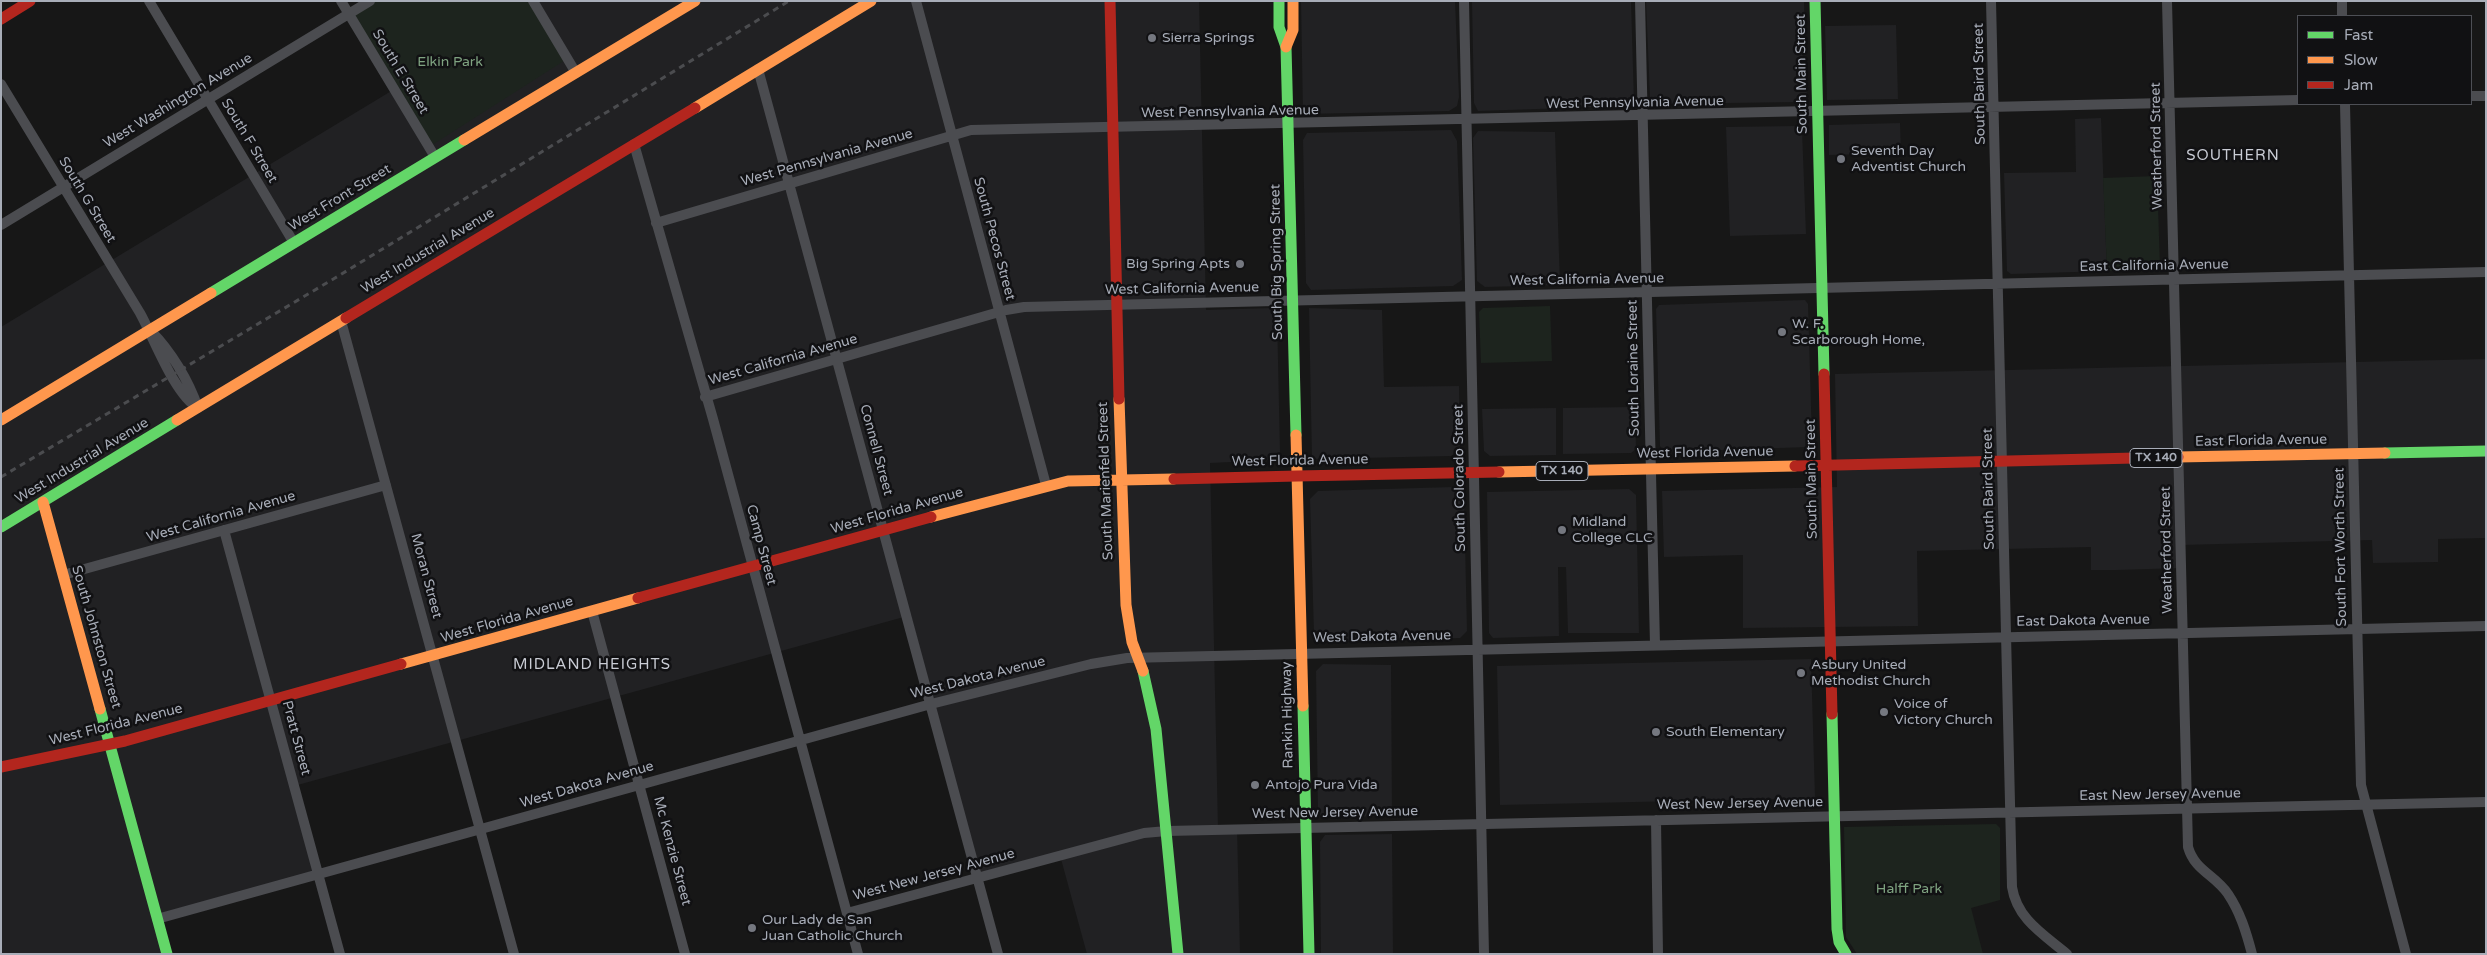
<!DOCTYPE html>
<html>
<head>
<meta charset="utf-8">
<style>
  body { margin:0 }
  #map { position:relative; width:2487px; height:955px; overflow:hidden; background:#171717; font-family:"Varela Round",sans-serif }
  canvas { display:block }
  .frame { position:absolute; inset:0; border:2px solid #a8adb8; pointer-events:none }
  .legend { position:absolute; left:2297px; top:15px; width:175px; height:90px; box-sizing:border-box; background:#111113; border:1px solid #4d4f55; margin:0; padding:6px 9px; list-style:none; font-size:15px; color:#a8adb8 }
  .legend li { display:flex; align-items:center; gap:10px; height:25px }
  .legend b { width:25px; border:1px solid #4d4f55 }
</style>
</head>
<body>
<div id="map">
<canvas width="2487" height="955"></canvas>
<div class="frame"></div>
<ul class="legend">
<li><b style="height:6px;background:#63d668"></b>Fast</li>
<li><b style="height:6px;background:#ff974d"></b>Slow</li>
<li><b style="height:6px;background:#b3261e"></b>Jam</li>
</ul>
</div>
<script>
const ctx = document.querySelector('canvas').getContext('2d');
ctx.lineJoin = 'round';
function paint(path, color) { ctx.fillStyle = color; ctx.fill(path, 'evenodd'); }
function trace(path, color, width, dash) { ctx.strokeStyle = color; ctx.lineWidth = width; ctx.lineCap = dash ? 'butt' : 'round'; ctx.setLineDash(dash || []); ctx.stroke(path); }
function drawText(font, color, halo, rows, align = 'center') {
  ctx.font = font + ' "Varela Round",sans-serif'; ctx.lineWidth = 5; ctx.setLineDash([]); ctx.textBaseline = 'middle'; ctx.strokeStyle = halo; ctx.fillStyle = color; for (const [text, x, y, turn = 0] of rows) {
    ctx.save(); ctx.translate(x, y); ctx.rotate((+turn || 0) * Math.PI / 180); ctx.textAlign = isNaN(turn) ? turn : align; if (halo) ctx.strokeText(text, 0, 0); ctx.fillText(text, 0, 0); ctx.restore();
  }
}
const built = new Path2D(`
  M533,1H1199L1206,310L1272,308L1277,314L1280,452L1273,460L1210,463L1218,828L1237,827L1240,954H1087L1061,859L980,880L911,615L294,786L319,876L157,921L166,954H1V327L517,15Z
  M1301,1H1455L1459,97L1457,106L1449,111L1303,114Z
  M1472,1H1631L1634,103L1625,106L1478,111L1474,103Z
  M1646,1H1804L1807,98L1800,102L1653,104L1650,97Z
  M1896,25L1898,99L1827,100L1825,26Z
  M2101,118L2107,271L2011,274L2007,271L2004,173L2076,172L2075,119Z
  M1900,123L1901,153L1829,155V125Z
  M1798,126L1802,130L1806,234L1730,236L1726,127Z
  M1451,130L1457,141L1462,280L1453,286L1311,290L1306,283L1303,140L1307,133Z
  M1478,131L1555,132L1560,285L1485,287L1477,281L1473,138Z
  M1805,300L1808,304L1812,441L1808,447L1665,452L1660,446L1656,309L1659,305Z
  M1309,308L1382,310L1384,387L1459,386L1460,449L1451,456L1312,459Z
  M2486,359V538L2438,539V562L2373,563L2372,540L2181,545V568L2116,570H2091V547L1917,551L1918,626L1743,628V555L1664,557L1662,491L1837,487L1835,374Z
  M1635,407L1636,449L1631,453L1563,454V408Z
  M1556,408V455L1490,456L1484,451L1482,409Z
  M1453,487L1464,498L1467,631L1460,638L1320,642L1314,633L1310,499L1318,491Z
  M1629,489L1636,495L1639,633H1568L1566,567H1558L1559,636L1493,638L1489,633L1487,492Z
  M1811,659L1815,798L1500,805L1497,666Z
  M1323,664L1391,665L1392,816L1322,817L1318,813L1316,671Z
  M1392,834L1393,954H1321L1320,842L1325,835Z`);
const green = new Path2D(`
  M370,1H533L567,59L429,147L349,14Z
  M2157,176L2160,267L2157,270L2107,271L2103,178Z
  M1550,306L1552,361L1481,363L1479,312L1483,308Z
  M1996,824L2000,828V900L1971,908L1983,954H1857L1846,937L1844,827Z`);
const street = new Path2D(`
  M149,1L294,243
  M341,1L435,157
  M533,1L576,73
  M916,1L1046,485
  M1464,1L1484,954
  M1640,1L1655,645
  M1991,1L2012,887C2017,919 2043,934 2067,954
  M2167,1L2188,847C2195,871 2214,874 2228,894C2240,912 2246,931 2252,954
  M2342,1V16
  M758,69L998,954
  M1,84L140,313C154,338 174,394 198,408
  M2471,96H2486
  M2345,104L2361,785L2406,954
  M634,144L713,419L858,954
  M656,223L971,130L2298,100
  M1,225L370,1
  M341,321L514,954
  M151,331C171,351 189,381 198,408
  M705,397L1006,310L1024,307L2486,272
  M224,530L340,954
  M63,575L386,485
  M592,611L685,954
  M1656,820L1658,954
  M847,913L1144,833L1167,831L2486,802
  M157,919L931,704L1091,664L1127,658L2486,626`);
const fast = new Path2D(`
  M1279,1V27L1286,47L1296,435
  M1815,1L1824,374
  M211,293L464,140
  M2385,453L2486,451
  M1,527L177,420
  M1143,671L1156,729L1178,954
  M1303,706L1309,954
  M100,709L167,954
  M1832,714L1837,929L1839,942L1846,954`);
const slow = new Path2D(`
  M1286,47L1293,30V1
  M695,108L871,1
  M464,140L695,1
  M1119,399L1126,605L1132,642L1143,671
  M1,420L211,293
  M177,420L346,318
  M1296,435L1303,706
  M2178,457L2385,453
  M1499,472L1795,466
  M43,502L100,709
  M931,517L1068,481L1174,479
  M401,664L638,598`);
const jam = new Path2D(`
  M1110,1L1119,399
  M1,19L30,1
  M346,318L695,108
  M1824,374L1832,714
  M1795,466L2178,457
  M1297,476L1499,472
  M1174,479L1297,476
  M638,598L931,517
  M1,767L125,741L401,664`);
const rail = new Path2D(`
  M1,477L335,278L789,1`);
const markers = [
  [1152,38,5,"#757880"],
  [1841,159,5,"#757880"],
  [1240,264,5,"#757880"],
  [1782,332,5,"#757880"],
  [1562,530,5,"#757880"],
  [1801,673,5,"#757880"],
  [1884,712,5,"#757880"],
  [1656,732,5,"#757880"],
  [1255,785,5,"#757880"],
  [752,928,5,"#757880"]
];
const shields = [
  [2156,458,52],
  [1562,471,52]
];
const shieldNames = [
  ["TX 140",2156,458],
  ["TX 140",1562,471]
];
const poiNames = [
  ["Sierra Springs",1162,38],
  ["Seventh Day",1851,151],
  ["Adventist Church",1851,167],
  ["Big Spring Apts",1230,264,"right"],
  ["W. F.",1792,324],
  ["Scarborough Home,",1792,340],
  ["Midland",1572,522],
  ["College CLC",1572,538],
  ["Asbury United",1811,665],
  ["Methodist Church",1811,681],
  ["Voice of",1894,704],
  ["Victory Church",1894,720],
  ["South Elementary",1666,732],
  ["Antojo Pura Vida",1265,785],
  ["Our Lady de San",762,920],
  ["Juan Catholic Church",762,936]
];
const parkNames = [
  ["Elkin Park",450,62],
  ["Halff Park",1909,889]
];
const streetNames = [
  ["South E Street",400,72,59],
  ["South Main Street",1802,74,-91],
  ["South Baird Street",1980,84,-91],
  ["West Washington Avenue",178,101,-31],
  ["West Pennsylvania Avenue",1635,103,-1],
  ["West Pennsylvania Avenue",1230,112,-1],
  ["South F Street",249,141,59],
  ["Weatherford Street",2157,146,-91],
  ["West Pennsylvania Avenue",827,158,-16],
  ["West Front Street",340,198,-31],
  ["South G Street",87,200,59],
  ["South Pecos Street",994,239,75],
  ["West Industrial Avenue",428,251,-31],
  ["South Big Spring Street",1277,262,-91],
  ["East California Avenue",2154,266,-1],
  ["West California Avenue",1587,280,-1],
  ["West California Avenue",1182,289,-1],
  ["West California Avenue",783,360,-16],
  ["South Loraine Street",1634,368,-91],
  ["East Florida Avenue",2261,441,-1],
  ["Connell Street",876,450,75],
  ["West Florida Avenue",1705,453,-1],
  ["West Industrial Avenue",82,461,-31],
  ["West Florida Avenue",1300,461,-1],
  ["South Colorado Street",1460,478,-91],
  ["South Main Street",1812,479,-91],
  ["South Marienfeld Street",1106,481,-92],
  ["South Baird Street",1989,489,-91],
  ["West Florida Avenue",897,511,-16],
  ["West California Avenue",221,517,-16],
  ["Camp Street",761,545,75],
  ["South Fort Worth Street",2341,547,-91],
  ["Weatherford Street",2167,550,-91],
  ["Moran Street",426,576,75],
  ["West Florida Avenue",507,620,-16],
  ["East Dakota Avenue",2083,621,-1],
  ["South Johnston Street",96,637,74],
  ["West Dakota Avenue",1382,637,-1],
  ["West Dakota Avenue",978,678,-14],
  ["Rankin Highway",1288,715,-91],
  ["West Florida Avenue",116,725,-14],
  ["Pratt Street",296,738,75],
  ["West Dakota Avenue",587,785,-16],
  ["East New Jersey Avenue",2160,795,-1],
  ["West New Jersey Avenue",1740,804,-1],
  ["West New Jersey Avenue",1335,813,-1],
  ["Mc Kenzie Street",672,851,75],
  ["West New Jersey Avenue",934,875,-15]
];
const neighbourhoodNames = [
  ["SOUTHERN",2233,156],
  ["MIDLAND HEIGHTS",592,665]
];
paint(built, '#212123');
paint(green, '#1d241e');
trace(street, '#4b4c50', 10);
trace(fast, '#63d668', 11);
trace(slow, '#ff974d', 11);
trace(jam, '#b3261e', 11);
trace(rail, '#4b4c4f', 3, [6, 5]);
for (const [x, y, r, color] of markers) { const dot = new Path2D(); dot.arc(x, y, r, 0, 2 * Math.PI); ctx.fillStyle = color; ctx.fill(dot); trace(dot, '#111113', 2); }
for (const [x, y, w] of shields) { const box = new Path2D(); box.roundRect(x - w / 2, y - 9.5, w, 19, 4); ctx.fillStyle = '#111113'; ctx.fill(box); trace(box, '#a8adb8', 1); }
drawText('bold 12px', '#a8adb8', null, shieldNames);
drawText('14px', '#a8adb8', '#111113', poiNames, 'left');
drawText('14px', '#7fa381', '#111113', parkNames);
drawText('14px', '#a8adb8', '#111113', streetNames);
ctx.letterSpacing = '1px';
drawText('15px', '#c9ccd4', '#111113', neighbourhoodNames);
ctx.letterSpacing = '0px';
</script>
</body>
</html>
